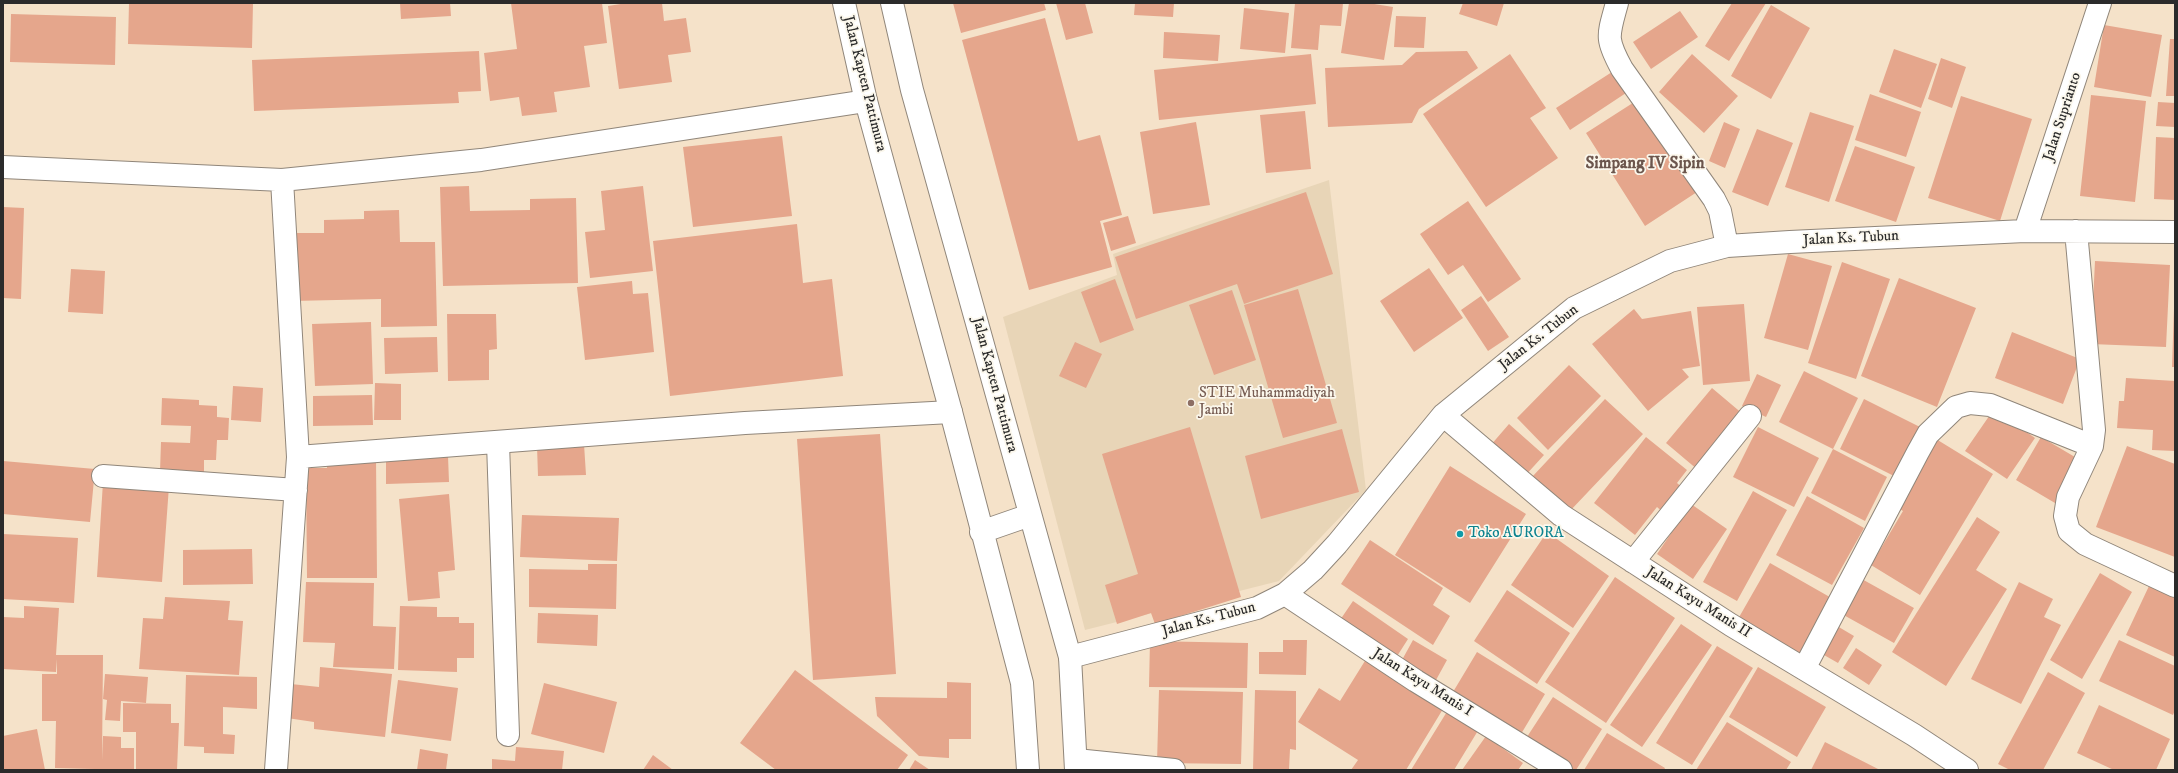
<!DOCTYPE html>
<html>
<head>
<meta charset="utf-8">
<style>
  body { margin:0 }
  #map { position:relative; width:2178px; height:773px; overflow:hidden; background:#f5e2c9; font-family:"IM FELL DW Pica",serif }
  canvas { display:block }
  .frame { position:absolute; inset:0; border:4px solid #2b2b2b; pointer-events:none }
</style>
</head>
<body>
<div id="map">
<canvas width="2178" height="773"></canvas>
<div class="frame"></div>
</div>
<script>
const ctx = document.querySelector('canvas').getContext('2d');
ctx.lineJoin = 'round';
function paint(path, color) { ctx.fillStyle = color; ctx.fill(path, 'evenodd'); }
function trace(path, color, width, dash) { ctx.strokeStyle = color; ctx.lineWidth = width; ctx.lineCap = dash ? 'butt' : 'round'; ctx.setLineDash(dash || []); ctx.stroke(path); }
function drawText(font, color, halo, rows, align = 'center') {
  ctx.font = font + ' "IM FELL DW Pica",serif'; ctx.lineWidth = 3.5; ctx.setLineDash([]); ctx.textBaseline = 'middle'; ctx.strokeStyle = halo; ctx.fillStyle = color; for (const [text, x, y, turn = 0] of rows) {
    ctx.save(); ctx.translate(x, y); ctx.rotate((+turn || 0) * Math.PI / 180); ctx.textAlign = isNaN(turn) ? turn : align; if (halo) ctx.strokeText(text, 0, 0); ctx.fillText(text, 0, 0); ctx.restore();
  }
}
const built = new Path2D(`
  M1329,180L1366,490L1279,581L1085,630L1003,317L1117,275L1113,254Z`);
const building = new Path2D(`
  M129,3H253L252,48L128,44Z
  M400,3H450L451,16L401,19Z
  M511,3H602L607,43L584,46L590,87L554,92L557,112L522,116L519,97L490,101L484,53L517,49Z
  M627,3H662L664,21L686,18L691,52L668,55L672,82L619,89L608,6Z
  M953,3H1044L1046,10L961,33Z
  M1056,3H1085L1093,33L1066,40Z
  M1135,3H1174L1173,17L1134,15Z
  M1295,3H1343L1341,26L1320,25L1318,50L1291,48Z
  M1349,3H1368L1393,7L1384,60L1341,53Z
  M1463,3H1504L1497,26L1459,14Z
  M1732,3H1766L1729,61L1705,46Z
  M1771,5L1810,28L1771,99L1731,76Z
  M1244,8L1289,13L1285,53L1240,49Z
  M1680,11L1698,37L1651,69L1633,42Z
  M11,14L116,17L115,65L10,62Z
  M1396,16L1426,17L1424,48L1394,47Z
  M1045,18L1078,141L1100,135L1122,215L1100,221L1112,267L1029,290L962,40Z
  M2104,25L2162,35L2151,97L2094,87Z
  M1164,32L1220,35L1218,61L1163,58Z
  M2170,39H2175V96H2166Z
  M1894,49L1937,64L1921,108L1879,92Z
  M479,51L481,91L458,92L459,103L254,111L252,60Z
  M1467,51L1478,68L1419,109L1412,123L1328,127L1325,68L1402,65L1416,52Z
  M1311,54L1316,104L1159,120L1154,70Z
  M1510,54L1546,108L1530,118L1558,158L1486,207L1423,114Z
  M1692,54L1738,96L1704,133L1659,92Z
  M1941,58L1966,67L1952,108L1928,99Z
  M1612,72L1626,93L1570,130L1556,108Z
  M1870,94L1921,112L1906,157L1855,140Z
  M2091,95L2146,101L2135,202L2080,196Z
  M1961,96L2032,119L2000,221L1928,198Z
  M1639,99L1697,192L1645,226L1586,133Z
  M2158,102L2175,103V127L2156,126Z
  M1305,111L1311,169L1266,173L1260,115Z
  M1810,112L1854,126L1829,202L1785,187Z
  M1196,122L1210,205L1153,214L1140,132Z
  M1724,122L1740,129L1725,168L1709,161Z
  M1757,129L1793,143L1768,206L1732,192Z
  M782,136L792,216L693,227L683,147Z
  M2156,137L2175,138V200L2154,199Z
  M1855,146L1915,167L1896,222L1835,201Z
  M469,186L470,211L530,210V199L576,198L578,283L443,286L440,187Z
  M643,186L653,271L590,278L585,232L605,230L601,191Z
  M1306,192L1333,274L1244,304L1237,284L1136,319L1115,257Z
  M1468,201L1521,279L1488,302L1463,265L1448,275L1420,234Z
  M3,207L24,208L21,299L3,298Z
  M399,210L400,242H435L437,326L381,327V299L292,301L291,233H324V220L364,219V211Z
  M1128,216L1136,243L1111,251L1103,223Z
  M797,224L803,283L832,279L843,376L670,396L653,241Z
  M1788,254L1832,266L1808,350L1764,338Z
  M2095,261L2170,265L2166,347L2091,344Z
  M1842,262L1890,279L1856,379L1808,363Z
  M1429,268L1463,318L1414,352L1380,301Z
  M71,269L105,271L103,314L68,312Z
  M1899,278L1976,308L1937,407L1861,376Z
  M1115,279L1134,330L1100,343L1081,292Z
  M632,281L633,294L648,293L654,352L585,360L577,287Z
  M1298,289L1337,423L1283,438L1244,305Z
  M1232,290L1256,360L1214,375L1189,305Z
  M1481,296L1509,337L1488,351L1461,310Z
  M1744,304L1750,381L1703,385L1697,307Z
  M2174,308H2175V367H2172Z
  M1634,309L1642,319L1691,311L1700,366L1682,369L1689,377L1648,411L1592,344Z
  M447,314H496L497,349L489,350V380L448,381Z
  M371,322L373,384L315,386L312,324Z
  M2012,332L2080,359L2063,404L1995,378Z
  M437,337L438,372L385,374L384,338Z
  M1075,342L1102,354L1086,388L1059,376Z
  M1569,365L1601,396L1548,450L1517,418Z
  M1804,371L1858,398L1833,449L1779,422Z
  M1757,374L1781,385L1766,417L1742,406Z
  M2126,378L2175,381V451L2152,450L2153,430L2117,428L2119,401H2124Z
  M375,383L401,384V420H374Z
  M233,386L263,388L261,422L231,420Z
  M1712,388L1744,415L1698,470L1666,443Z
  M372,395L373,425L313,426V396Z
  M162,398L199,400V405L217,406V417L229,418L228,440H217L216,460H204V474L160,472L161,442L190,443L191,426L161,425Z
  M1605,399L1643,434L1569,512L1532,477Z
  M1864,399L1924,429L1900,479L1840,449Z
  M1994,409L2035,438L2007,479L1965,451Z
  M1509,424L1544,455L1524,477L1490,446Z
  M1190,427L1241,597L1155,624L1151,613L1117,624L1105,585L1138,574L1102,454Z
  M1758,427L1819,458L1794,507L1733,477Z
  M1342,429L1359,492L1261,519L1245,456Z
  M880,434L896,674L813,680L797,439Z
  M1646,437L1687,470L1677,483L1686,491L1667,516L1657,507L1635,535L1594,503Z
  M2041,437L2080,460L2055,503L2016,480Z
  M1936,439L1993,474L1920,595L1871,565L1903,511L1895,506Z
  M584,444L586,475L538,476L537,446Z
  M2127,446L2175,464V557L2096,527Z
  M1833,449L1887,477L1865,521L1811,493Z
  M448,456L449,482L386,484V458Z
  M376,457L377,578H307L306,468H327V458Z
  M3,461L95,469L90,522L3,514Z
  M1450,466L1526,514L1470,603L1395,555Z
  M103,482L169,486L162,582L97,577Z
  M1753,491L1787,510L1737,601L1703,582Z
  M449,494L455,570L438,572L440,598L408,601L399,499Z
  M1807,496L1864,528L1832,585L1776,555Z
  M1691,504L1727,529L1693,579L1657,554Z
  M522,515L619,518L617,561L520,557Z
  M1977,517L2000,532L1976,570L2007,589L1946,686L1892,652Z
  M1547,532L1609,576L1573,628L1511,585Z
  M3,534L78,538L74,603L3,599Z
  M1370,540L1443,588L1433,605L1450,616L1433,645L1341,584Z
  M252,549L253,584L183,585V550Z
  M1770,563L1835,600L1803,657L1738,619Z
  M588,564H617L616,609L529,607V569L588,570Z
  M2100,573L2132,592L2082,679L2050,660Z
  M1615,577L1675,618L1606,723L1545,682Z
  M1860,578L1914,608L1894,643L1840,613Z
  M306,582L374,583L373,626L396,627L394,669L333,667L335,643L303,642Z
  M2019,582L2053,599L2044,617L2061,625L2021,704L1971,679Z
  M2149,586L2175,598V657L2126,635Z
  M1507,590L1570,633L1537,684L1474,641Z
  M165,597L230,601L228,620L243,621L239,675L139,669L143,618L163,619Z
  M1353,601L1408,639L1394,661L1338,623Z
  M24,606L59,608L56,655H103L102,760L103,736L121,737V748H134V770L55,768L56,721H42V674H57V659L56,672L3,669V617L24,618Z
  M400,606L437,607V617H459V623H474V658H457V672L398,670Z
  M538,613L598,615L597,646L537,643Z
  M1832,623L1854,636L1838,663L1817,651Z
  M1681,624L1712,645L1642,747L1610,725Z
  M1283,640H1307L1306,675L1259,674V652H1283Z
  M1413,640L1447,660L1436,680L1402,660Z
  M2119,640L2175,666V710L2173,715L2099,681Z
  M1150,641L1248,643L1247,688L1149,687Z
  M1717,646L1753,668L1692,765L1656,743Z
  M1856,648L1882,665L1869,685L1843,668Z
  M1477,652L1545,694L1521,734L1453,692Z
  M1368,656L1446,704L1406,770H1351L1358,760L1298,722L1319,688L1340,701Z
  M320,667L392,674L385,737L314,729V722L287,718L291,684L319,687Z
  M1758,667L1826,707L1797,757L1729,717Z
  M795,670L908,755L897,770H776L740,743Z
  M2048,672L2085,693L2043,770H2010L1998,764Z
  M105,674L148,677L146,703L121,701L120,721L105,720L107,700L103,699Z
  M186,675L257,677V709L223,707V734L235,735L234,754L204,753V747L184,746Z
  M398,680L458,688L451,741L391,733Z
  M947,682L971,683V739H949V758L919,756L877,716L875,697L947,698Z
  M544,683L617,702L604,753L531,734Z
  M1159,690L1243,692L1241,764L1157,763Z
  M1255,690L1296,691V750L1290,749L1289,770H1253Z
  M1553,697L1602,729L1576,770H1572L1525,740Z
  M123,703L171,704V723H179L177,770H136V732H123Z
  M2099,705L2170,739L2156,770H2114L2077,753Z
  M1448,710L1479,729L1454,770H1411Z
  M1727,722L1791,762L1786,770H1696Z
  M37,729L45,770H3V736Z
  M1607,733L1665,768L1664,770H1584Z
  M1486,736L1523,763L1518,770H1462Z
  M1825,742L1880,770H1811Z
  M516,747L564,751L562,770H492V759L515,761Z
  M420,749L448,754L446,770H417Z
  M653,755L673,770H643Z
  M915,760L930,770H909Z`);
const minor = new Path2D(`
  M1617,3C1608,36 1605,38 1622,69L1714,199L1720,211L1727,246
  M3,167L282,180L481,160L866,101
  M2025,231L2100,3
  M1443,415L1561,515L1731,625L1914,735L1967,770
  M498,443L508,735
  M2092,446L2068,497L2065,516L2069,531L2085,544L2175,586
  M298,457L745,423L951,412
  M103,476L296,490
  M1633,562L1750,416
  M1285,594L1416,681L1561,770
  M1070,657L1257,608L1285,594L1313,570L1337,544L1443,415L1574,308L1670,261L1727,246L1790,242L2025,231L2175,232
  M1804,669L1918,452L1928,434L1956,407L1970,403L1990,405L2092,446L2094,430L2076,231
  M1076,760L1174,770
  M276,770L298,457L282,180`);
const major = new Path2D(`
  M844,3L866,101L951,412L1022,683L1028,770
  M892,3L912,90L1070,657L1076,770
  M981,532L1030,515`);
const markers = [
  [1191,403,4,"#8d6e63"],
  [1460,534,4,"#0f9aa8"]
];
const streetNames = [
  ["Jalan Kapten Pattimura",864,84,76],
  ["Jalan Suprianto",2063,117,-72],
  ["Jalan Ks. Tubun",1851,239,-3],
  ["Jalan Ks. Tubun",1539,338,-38],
  ["Jalan Kapten Pattimura",994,385,75],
  ["Jalan Kayu Manis II",1698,603,32],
  ["Jalan Ks. Tubun",1209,620,-15],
  ["Jalan Kayu Manis I",1422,683,32]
];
const educationNames = [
  ["STIE Muhammadiyah",1199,394],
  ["Jambi",1199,411]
];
const cultureNames = [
  ["Toko AURORA",1468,534]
];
const quarterNames = [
  ["Simpang IV Sipin",1645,164]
];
paint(built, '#e8d5b7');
paint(building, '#e5a68c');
trace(minor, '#90867a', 24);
trace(major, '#90867a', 24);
trace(minor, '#fff', 22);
trace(major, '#fff', 22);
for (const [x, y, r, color] of markers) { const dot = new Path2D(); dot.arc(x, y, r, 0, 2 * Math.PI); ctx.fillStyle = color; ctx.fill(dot); trace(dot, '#fbf7ec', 1.5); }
drawText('15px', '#2b2b2b', '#fbf7ec', streetNames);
drawText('15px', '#785e54', '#fbf7ec', educationNames, 'left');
drawText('15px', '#0d838f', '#fbf7ec', cultureNames, 'left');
drawText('bold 17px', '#6c564d', '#fbf7ec', quarterNames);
</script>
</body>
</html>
